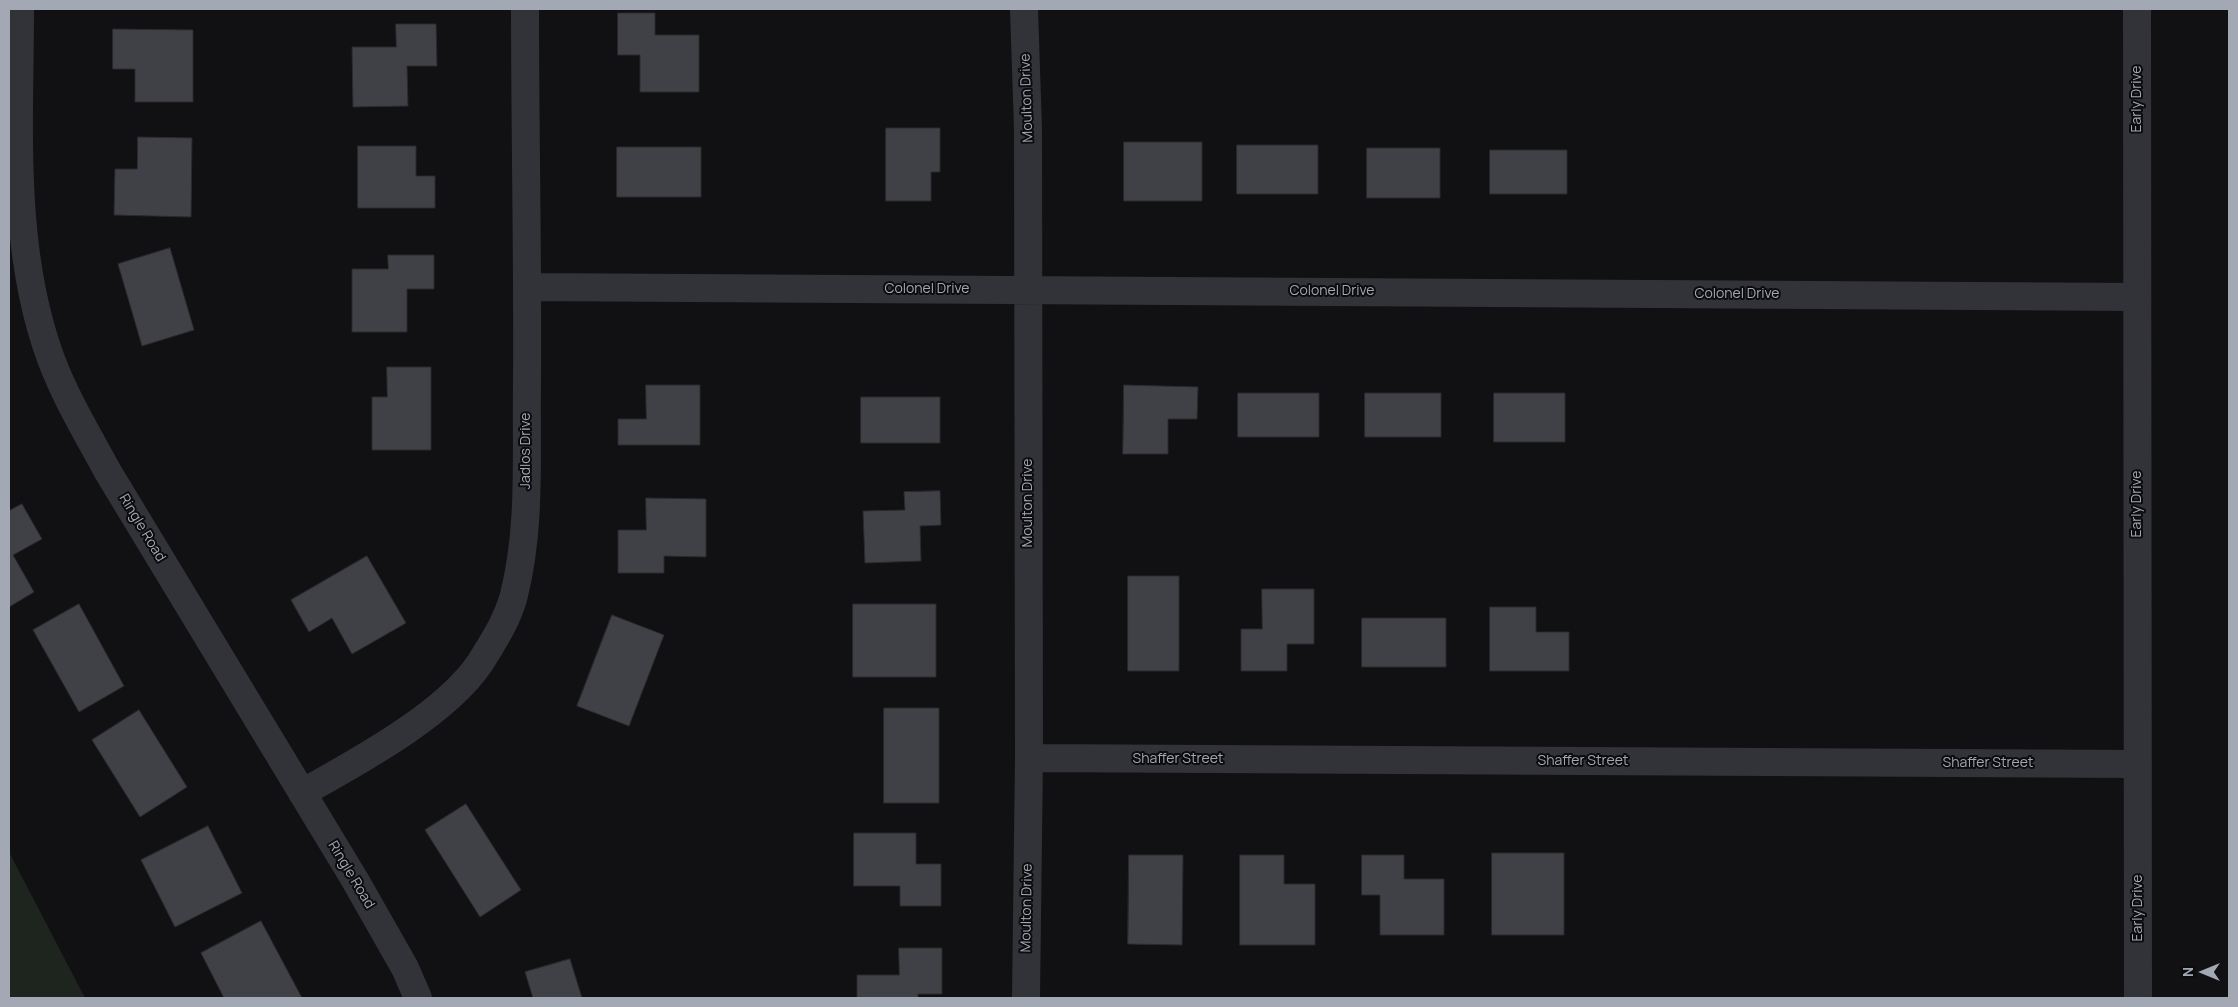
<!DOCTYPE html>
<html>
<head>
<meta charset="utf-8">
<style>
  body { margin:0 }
  #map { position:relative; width:2238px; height:1007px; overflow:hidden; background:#111113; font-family:Manrope,sans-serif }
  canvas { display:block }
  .frame { position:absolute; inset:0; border:10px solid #a2a8b4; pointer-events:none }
  .north { position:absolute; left:2178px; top:947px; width:50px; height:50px; -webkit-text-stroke:4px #0c0c0e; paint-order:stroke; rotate:270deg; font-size:14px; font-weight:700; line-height:20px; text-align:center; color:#a2a8b4 }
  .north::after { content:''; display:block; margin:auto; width:18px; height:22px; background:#a2a8b4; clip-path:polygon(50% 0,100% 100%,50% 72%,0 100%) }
</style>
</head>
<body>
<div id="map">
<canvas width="2238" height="1007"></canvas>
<div class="frame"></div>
<div class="north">N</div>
</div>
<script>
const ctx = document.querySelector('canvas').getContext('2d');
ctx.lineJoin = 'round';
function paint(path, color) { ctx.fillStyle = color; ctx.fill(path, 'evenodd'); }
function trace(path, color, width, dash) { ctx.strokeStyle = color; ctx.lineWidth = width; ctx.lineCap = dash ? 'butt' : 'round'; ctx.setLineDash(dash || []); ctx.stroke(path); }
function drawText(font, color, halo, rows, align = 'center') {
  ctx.font = font + ' Manrope,sans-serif'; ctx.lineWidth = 4; ctx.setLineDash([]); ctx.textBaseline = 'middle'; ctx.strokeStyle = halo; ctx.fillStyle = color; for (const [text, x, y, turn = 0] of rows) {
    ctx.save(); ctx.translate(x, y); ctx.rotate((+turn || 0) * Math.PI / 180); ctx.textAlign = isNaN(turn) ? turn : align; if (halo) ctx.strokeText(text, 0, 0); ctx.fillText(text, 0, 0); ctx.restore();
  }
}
const green = new Path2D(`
  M9,852L85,998H9Z`);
const building = new Path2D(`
  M618,13H655V35H699V92H640V55H618Z
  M396,24H436L437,66H407L408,106L353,107L352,47H396Z
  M113,29L193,30V102H135V69H113Z
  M886,128H940V172H931V201H886Z
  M138,137L192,138L191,217L114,215L115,169H137Z
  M1124,142H1202V201H1124Z
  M1237,145H1318V194H1237Z
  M358,146H416V176H435V208H358Z
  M617,147H701V197H617Z
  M1367,148H1440V198H1367Z
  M1490,150H1567V194H1490Z
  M170,248L194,330L142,346L118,264Z
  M388,255H434V289H407V332H352V269H388Z
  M387,367H431V450H372V397H387Z
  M646,385H700V445H618V419H646Z
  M1124,385L1198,387L1197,419H1168V454H1123Z
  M1238,393H1319V437H1238Z
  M1365,393H1441V437H1365Z
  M1494,393H1565V442H1494Z
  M861,397H940V443H861Z
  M940,491L941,525L920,526L921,561L865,563L863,511L905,510L904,492Z
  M646,498L706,499V557L664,556V573H618V530H646Z
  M22,504L42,539L13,555L34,592L9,607V511Z
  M367,556L406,623L352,654L332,618L309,632L291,600Z
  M1128,576H1179V671H1128Z
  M1262,589H1314V644H1287V671H1241V629H1262Z
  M79,604L124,686L79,712L33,630Z
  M853,604H936V677H853Z
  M1490,607H1536V632H1569V671H1490Z
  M612,615L664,635L629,726L577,706Z
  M1362,618H1446V667H1362Z
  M884,708H939V803H884Z
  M139,710L187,787L140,817L92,740Z
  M466,804L521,890L480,917L425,830Z
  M208,826L242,893L175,927L141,860Z
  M854,833H916V864H941V906H900V886H854Z
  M1492,853H1564V935H1492Z
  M1129,855H1183L1182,945L1128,944Z
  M1240,855H1284V884H1315V945H1240Z
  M1362,855H1404V879H1444V935H1380V895H1362Z
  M261,921L302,998H224L201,953Z
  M899,948H942V994H918V998H857V975H899Z
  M570,959L582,998H533L525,972Z`);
const minor = new Path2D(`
  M20,9C20,125 10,248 51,359C66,399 88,435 108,472L355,880L405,968L418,998
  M1024,9L1028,129L1029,758L1026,998
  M2137,9L2138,998
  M528,287L2137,297
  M1029,758L2137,764
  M302,793C357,762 445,715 480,663C493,642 508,619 514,595C531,527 526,456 527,387C528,261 525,135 525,9`);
const streetNames = [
  ["Moulton Drive",1027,98,-92],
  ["Early Drive",2137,99,-90],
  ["Colonel Drive",927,289],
  ["Colonel Drive",1332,291],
  ["Colonel Drive",1737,294],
  ["Jadlos Drive",526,451,-90],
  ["Moulton Drive",1028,503,-90],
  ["Early Drive",2137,504,-90],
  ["Ringle Road",142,528,59],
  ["Shaffer Street",1178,759],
  ["Shaffer Street",1583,761],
  ["Shaffer Street",1988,763],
  ["Ringle Road",351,875,59],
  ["Moulton Drive",1027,908,-89],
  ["Early Drive",2138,908,-90]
];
paint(green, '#1d251e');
paint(building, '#404146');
trace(building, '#2b2b2f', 1);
trace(minor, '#323338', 28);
drawText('14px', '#a2a8b4', '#0c0c0e', streetNames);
</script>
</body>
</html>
